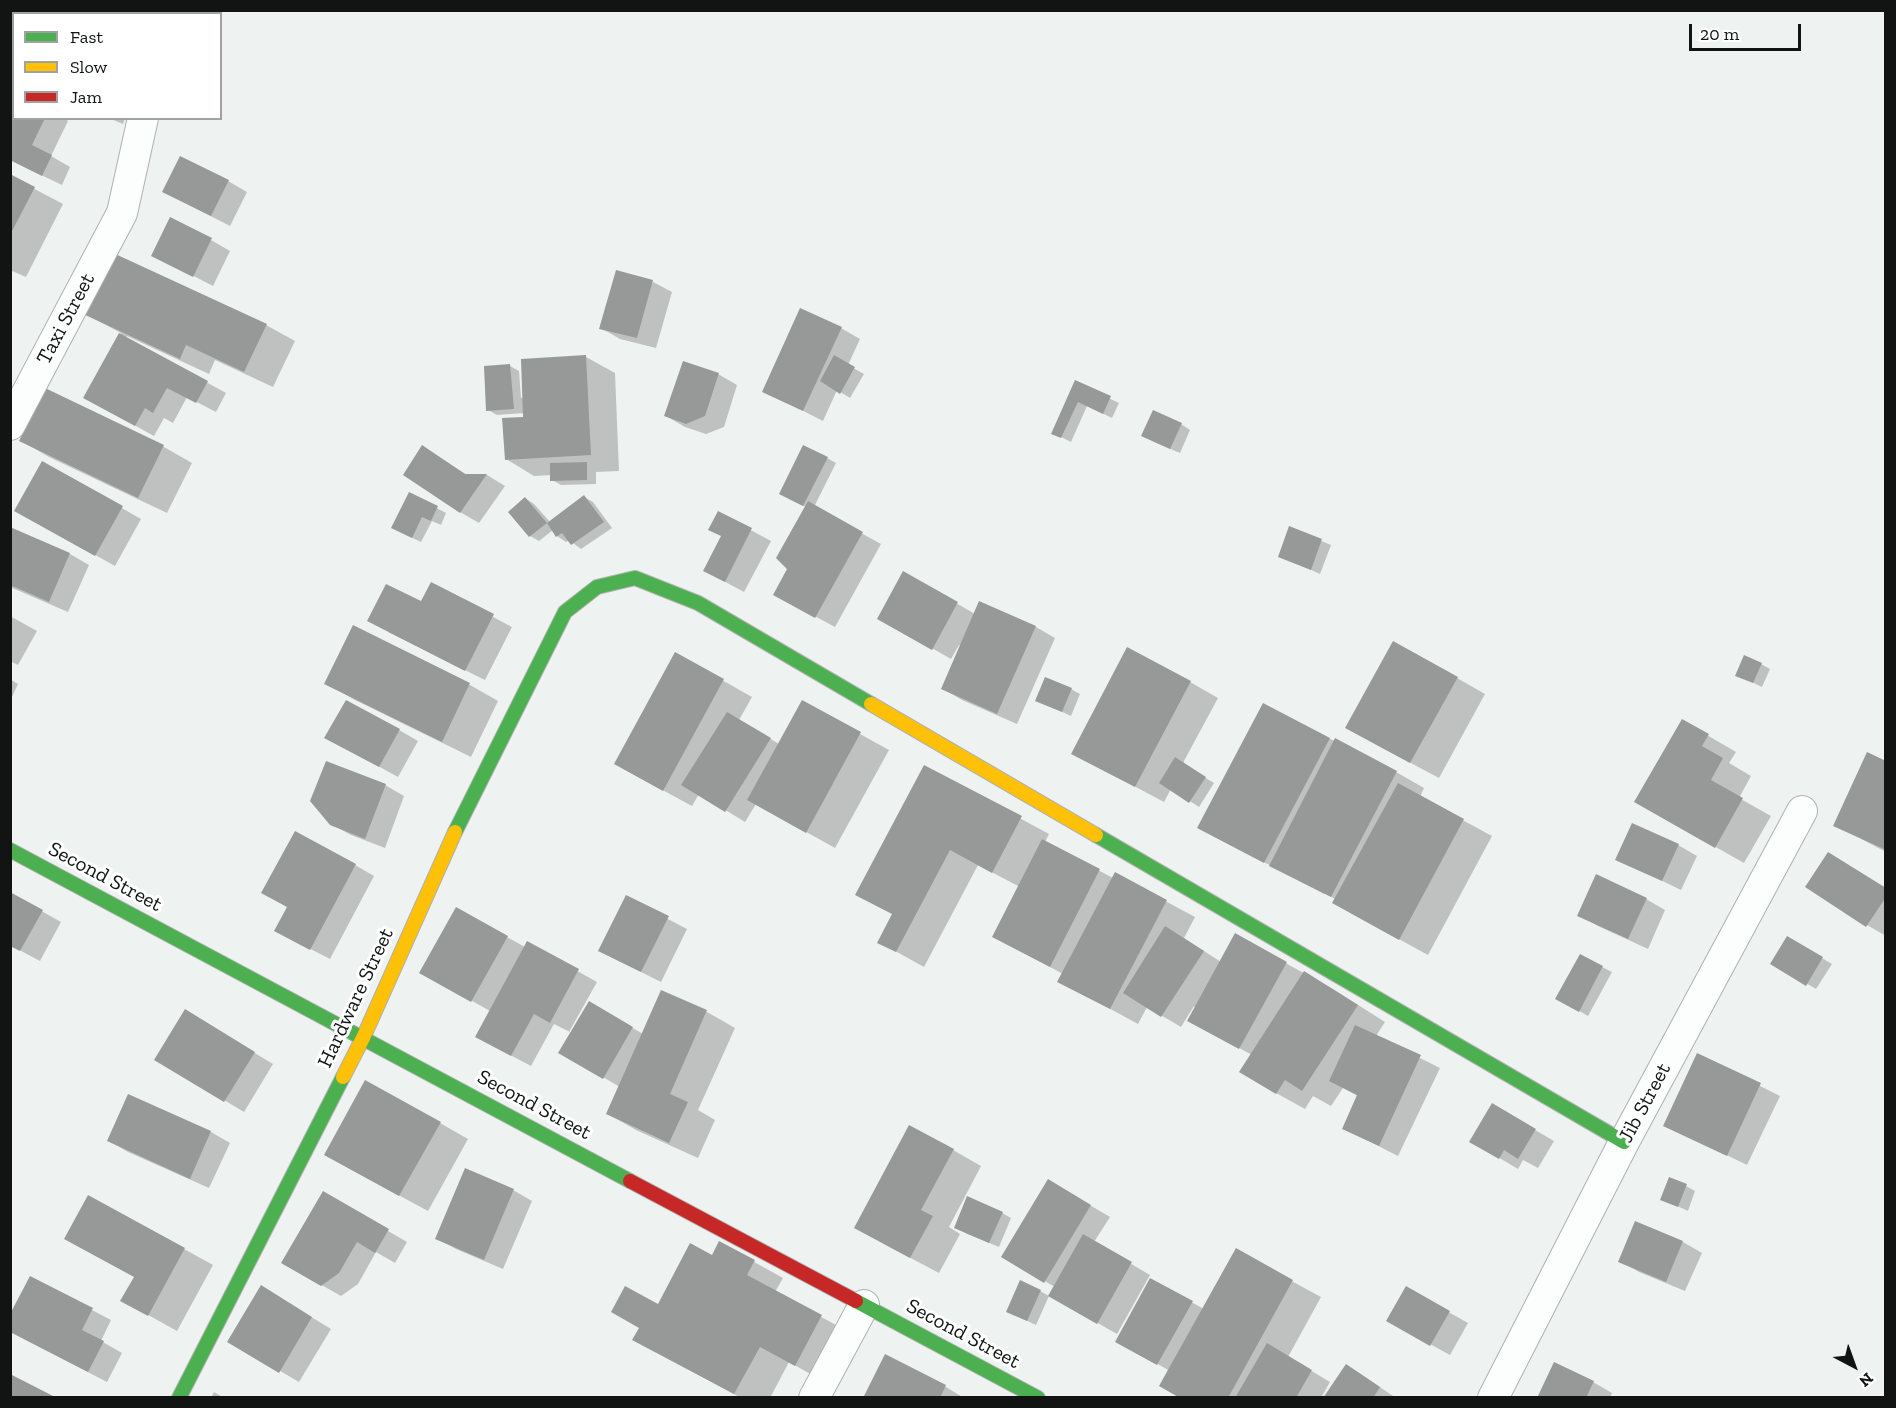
<!DOCTYPE html>
<html>
<head>
<meta charset="utf-8">
<style>
  body { margin:0 }
  #map { position:relative; width:1896px; height:1408px; overflow:hidden; background:#eef2f1; font-family:"Zilla Slab",serif }
  canvas { display:block }
  .frame { position:absolute; inset:0; border:12px solid #121414; pointer-events:none }
  .legend { position:absolute; left:12px; top:12px; width:210px; height:108px; box-sizing:border-box; background:#fff; border:2px solid #a0a1a1; margin:0; padding:8px 10px; list-style:none; font-size:18px; color:#121414 }
  .legend li { display:flex; align-items:center; gap:12px; height:30px }
  .legend b { width:30px; border:2px solid #a0a1a1 }
  .north { position:absolute; left:1824px; top:1336px; width:60px; height:60px; -webkit-text-stroke:4px #fff; paint-order:stroke; rotate:139deg; font-size:16px; font-weight:700; line-height:24px; text-align:center; color:#121414 }
  .north::after { content:''; display:block; margin:auto; width:21px; height:27px; background:#121414; clip-path:polygon(50% 0,100% 100%,50% 72%,0 100%) }
  .scale { position:absolute; left:1689px; top:24px; width:112px; height:27px; box-sizing:border-box; border:3px solid #121414; border-top:0; padding-left:8px; font-size:18px; line-height:21px; white-space:nowrap; color:#121414; -webkit-text-stroke:4px #fff; paint-order:stroke }
</style>
</head>
<body>
<div id="map">
<canvas width="1896" height="1408"></canvas>
<div class="frame"></div>
<ul class="legend">
<li><b style="height:8px;background:#4caf50"></b>Fast</li>
<li><b style="height:8px;background:#ffc107"></b>Slow</li>
<li><b style="height:8px;background:#c62828"></b>Jam</li>
</ul>
<div class="north">N</div>
<div class="scale">20 m</div>
</div>
<script>
const ctx = document.querySelector('canvas').getContext('2d');
ctx.lineJoin = 'round';
function paint(path, color) { ctx.fillStyle = color; ctx.fill(path, 'evenodd'); }
function trace(path, color, width, dash) { ctx.strokeStyle = color; ctx.lineWidth = width; ctx.lineCap = dash ? 'butt' : 'round'; ctx.setLineDash(dash || []); ctx.stroke(path); }
function drawText(font, color, halo, rows, align = 'center') {
  ctx.font = font + ' "Zilla Slab",serif'; ctx.lineWidth = 6; ctx.setLineDash([]); ctx.textBaseline = 'middle'; ctx.strokeStyle = halo; ctx.fillStyle = color; for (const [text, x, y, turn = 0] of rows) {
    ctx.save(); ctx.translate(x, y); ctx.rotate((+turn || 0) * Math.PI / 180); ctx.textAlign = isNaN(turn) ? turn : align; if (halo) ctx.strokeText(text, 0, 0); ctx.fillText(text, 0, 0); ctx.restore();
  }
}
const shadow = new Path2D(`
  M14,118H64L68,121L51,156L70,167L62,185L10,160Z
  M109,118H125L123,124Z
  M10,176L63,204L26,277L10,270Z
  M228,181L247,192L230,226L183,202Z
  M211,240L230,251L213,286L153,255Z
  M111,254L266,325L295,341L273,387L215,360L209,374L127,336L126,338L226,393L216,412L187,397L173,423L164,418L154,436L85,398L121,333L83,313Z
  M653,282L672,292L656,348L620,339L601,328Z
  M841,328L860,339L848,365L864,374L850,398L837,390L823,421L764,391Z
  M586,357L615,373L619,471L596,472V484L561,485L552,480V475L534,476L506,459L525,418V413L497,415L488,410L510,366L519,371L521,398L524,397L522,360Z
  M718,374L737,385L724,427L706,434L685,427L666,416Z
  M1075,382L1119,403L1112,418L1087,406L1071,442L1053,433Z
  M45,390L164,447L192,463L167,513L49,457L21,441Z
  M1181,424L1190,430L1180,453L1152,441Z
  M423,447L467,475H487L505,486L479,523L460,512Z
  M827,458L836,463L814,507L881,544L835,627L794,605L789,569L806,507L789,499Z
  M43,463L141,519L115,566L16,511Z
  M410,494L446,513L441,525L432,521L421,542L402,533Z
  M584,497L593,502L612,528L581,549L569,540L566,542L557,536L553,530L539,541L530,536L525,498L534,504L550,522Z
  M719,513L771,541L744,592L705,571L723,536Z
  M1290,528L1331,545L1320,574L1280,556Z
  M10,529L70,554L89,565L68,612L10,587Z
  M904,573L975,614L980,603L1036,627L1055,638L1017,724L962,700L943,689L961,646L959,645L951,659L879,618Z
  M431,584L512,627L485,680L388,632L421,603Z
  M10,616L37,631L18,665L10,661Z
  M354,628L470,685L498,701L471,757L355,700L326,683Z
  M676,654L752,697L739,720L779,744L802,702L889,750L835,848L756,804L745,822L699,794L692,806L644,780Z
  M1761,664L1770,669L1762,687L1737,675Z
  M1457,678L1485,694L1439,778L1375,744Z
  M10,679L18,684L10,701Z
  M1190,682L1218,698L1184,761V765L1214,783L1199,807L1171,789L1164,802L1102,769Z
  M1071,689L1080,694L1071,716L1037,700Z
  M1263,705L1396,772L1424,788L1420,797L1492,836L1428,955L1362,919L1325,892L1324,894L1228,843Z
  M1683,721L1736,752L1729,763L1751,776L1739,798L1771,816L1744,863L1636,802Z
  M399,730L418,741L398,777L345,748Z
  M1886,763V852L1835,825Z
  M925,767L1049,834L1045,842L1113,878L1115,874L1195,917L1184,938L1221,962L1236,936L1333,989L1385,1022L1376,1036L1440,1068L1398,1156L1343,1128L1358,1096L1343,1088L1331,1106L1313,1096L1305,1109L1276,1093L1252,1055L1208,1031L1194,1006L1181,1027L1147,1007L1138,1024L1059,981L1063,974L994,937L1020,887L978,865L924,967L879,942L894,915Z
  M385,785L404,796L385,848L351,835L331,824Z
  M1678,845L1697,856L1681,890L1617,859Z
  M355,865L374,876L330,959L295,941Z
  M1807,886L1886,889V936L1867,925Z
  M11,894L61,922L40,961L10,945Z
  M626,897L687,929L661,982L619,961Z
  M1646,899L1665,910L1648,949L1598,926L1579,915Z
  M456,909L525,947L527,943L597,982L569,1032L572,1033L590,1003L643,1034L662,992L707,1012L735,1028L698,1110L715,1120L698,1158L636,1130L608,1114L620,1087L560,1052L572,1033L554,1024L531,1066L495,1047L490,1011L440,983Z
  M1788,938L1832,964L1816,989L1772,963Z
  M1580,956L1612,972L1588,1016L1557,998Z
  M185,1011L273,1064L244,1112L156,1059Z
  M1698,1055L1780,1096L1747,1165L1665,1125Z
  M129,1096L211,1132L230,1143L209,1188L128,1152L109,1141Z
  M1492,1105L1554,1141L1538,1168L1523,1160L1518,1169L1471,1141Z
  M440,1123L468,1139L428,1211L354,1171Z
  M953,1150L981,1166L949,1227L960,1234L939,1273L884,1244Z
  M1049,1181L1110,1217L1094,1242L1150,1275L1117,1334L1050,1296L1055,1287L1003,1257Z
  M1686,1186L1695,1191L1688,1211L1662,1199Z
  M513,1190L532,1201L503,1269L456,1249L437,1238Z
  M323,1193L407,1242L395,1263L376,1252L358,1284L341,1296L283,1263Z
  M1002,1213L1011,1218L999,1247L965,1233Z
  M1636,1223L1683,1242L1702,1253L1685,1291L1639,1272L1620,1261Z
  M720,1243L783,1278L775,1292L849,1332L823,1381L789,1362L770,1398H741L662,1355Z
  M184,1249L213,1265L177,1331L123,1301L136,1277Z
  M1236,1251L1321,1297L1288,1357L1330,1382L1321,1398H1182L1170,1371L1136,1352L1151,1280L1204,1309Z
  M31,1278L111,1320L101,1341L122,1353L107,1382L24,1339Z
  M1406,1288L1468,1323L1450,1355L1388,1321Z
  M1040,1291L1049,1296L1036,1325L1008,1312Z
  M280,1298L331,1329L299,1382L229,1341Z
  M886,1356L946,1387L964,1398H864Z
  M1347,1366L1365,1377L1396,1398H1325Z
  M1593,1382L1612,1393L1610,1398H1539Z
  M214,1392L224,1398H211Z`);
const building = new Path2D(`
  M10,89L14,91V118H45L32,145L52,155L42,176L10,160Z
  M180,156L229,180L211,216L162,192Z
  M10,174L35,187L10,235Z
  M170,217L212,238L193,277L151,256Z
  M111,252L267,324L244,372L186,345L180,359L81,313Z
  M616,270L653,280L637,338L599,329Z
  M800,308L842,327L803,411L762,392Z
  M119,333L208,381L196,403L167,388L153,413L145,408L135,426L83,398Z
  M586,355L591,455L505,460L502,418L523,417L521,359Z
  M834,355L855,367L840,394L820,381Z
  M683,361L719,373L705,416L686,424L664,416Z
  M510,364L514,409L486,411L484,366Z
  M1075,380L1111,396L1103,414L1078,402L1061,438L1051,434Z
  M45,388L164,445L138,498L19,441Z
  M1153,410L1182,423L1170,449L1141,436Z
  M422,445L465,474H487L460,513L403,475Z
  M803,445L828,457L803,506L779,494Z
  M42,461L123,506L95,556L14,511Z
  M587,462V480L550,481V463Z
  M409,492L438,506L431,521L422,517L412,538L391,528Z
  M584,495L604,522L571,545L562,533L556,537L547,523Z
  M525,497L547,523L529,537L508,512Z
  M808,501L863,532L815,618L773,595L787,569L776,558Z
  M718,511L752,528L725,582L703,571L721,536L708,530Z
  M1289,526L1322,539L1311,570L1278,557Z
  M10,527L70,553L49,602L10,585Z
  M903,571L958,602L932,650L877,619Z
  M431,582L494,614L465,671L367,621L386,584L421,601Z
  M979,601L1036,626L997,714L941,689Z
  M353,625L470,683L442,742L324,684Z
  M1393,641L1458,677L1410,763L1345,728Z
  M1127,647L1191,681L1135,787L1071,754Z
  M675,652L724,679L663,791L614,764Z
  M1744,655L1762,663L1753,683L1735,676Z
  M1045,677L1072,688L1062,712L1035,701Z
  M346,700L400,729L379,767L324,738Z
  M802,700L861,732L806,833L747,800Z
  M1263,703L1330,738L1264,863L1197,828Z
  M727,712L771,738L725,812L681,785Z
  M1682,719L1709,734L1702,746L1723,758L1711,780L1743,798L1715,848L1634,802Z
  M1335,738L1397,771L1331,897L1269,866Z
  M1867,752L1886,761V850L1833,826Z
  M1175,757L1206,777L1189,803L1159,783Z
  M326,761L386,784L365,839L330,825L310,801Z
  M924,765L1022,816L992,873L950,850L896,952L877,943L892,914L855,895Z
  M1398,783L1464,819L1399,940L1332,903Z
  M1632,823L1679,844L1662,881L1615,860Z
  M295,831L356,864L310,950L274,931L287,907L261,893Z
  M1042,839L1100,869L1050,967L992,937Z
  M1828,852L1886,888V897L1866,927L1805,887Z
  M1115,872L1167,900L1110,1009L1057,982Z
  M1596,874L1647,898L1628,939L1577,916Z
  M10,892L43,910L20,951L10,946Z
  M626,895L669,916L641,972L598,951Z
  M456,907L508,936L471,1002L419,973Z
  M1165,926L1204,951L1161,1017L1123,993Z
  M1235,933L1287,962L1239,1049L1187,1021Z
  M1787,936L1823,957L1806,986L1770,964Z
  M527,941L579,969L550,1023L534,1014L511,1056L475,1037Z
  M1580,954L1603,966L1579,1012L1555,999Z
  M1304,971L1358,1005L1302,1091L1285,1080L1276,1094L1239,1072Z
  M661,990L707,1010L670,1094L688,1102L669,1143L606,1114Z
  M589,1001L633,1027L603,1079L558,1053Z
  M185,1009L255,1052L224,1102L154,1060Z
  M1355,1025L1421,1055L1379,1146L1342,1129L1357,1095L1329,1081Z
  M1697,1053L1761,1083L1727,1156L1663,1126Z
  M365,1080L441,1122L399,1196L324,1155Z
  M128,1094L211,1131L190,1179L107,1141Z
  M1492,1103L1536,1129L1518,1159L1504,1150L1499,1159L1469,1142Z
  M909,1125L954,1149L921,1210L933,1216L910,1258L854,1228Z
  M465,1168L514,1189L484,1260L435,1239Z
  M1669,1177L1687,1184L1678,1207L1660,1200Z
  M1048,1179L1091,1205L1044,1283L1001,1257Z
  M323,1191L389,1229L375,1253L357,1242L339,1273L321,1286L281,1263Z
  M88,1195L185,1248L148,1316L120,1301L134,1277L64,1239Z
  M967,1196L1003,1212L989,1243L954,1228Z
  M1635,1221L1683,1241L1666,1282L1618,1262Z
  M1083,1234L1132,1262L1097,1324L1048,1296Z
  M719,1241L755,1260L747,1275L822,1315L795,1366L760,1347L734,1394L632,1340L639,1328L611,1312L625,1286L658,1304L690,1243L712,1255Z
  M1236,1248L1293,1280L1228,1398H1180L1159,1386Z
  M30,1276L93,1308L82,1330L104,1341L88,1372L10,1332V1314Z
  M1150,1278L1193,1301L1157,1365L1115,1342Z
  M1020,1280L1041,1290L1027,1321L1006,1312Z
  M261,1285L312,1317L279,1373L227,1342Z
  M1406,1286L1450,1311L1430,1346L1386,1321Z
  M1267,1343L1312,1370L1296,1398H1235Z
  M885,1354L946,1385L940,1398H863Z
  M1554,1362L1594,1381L1586,1398H1537Z
  M1346,1364L1380,1387L1373,1398H1323Z
  M10,1374L57,1398H10Z`);
const street = new Path2D(`
  M140,10V14
  M10,425L122,213L143,118
  M814,1398L864,1305
  M1493,1398L1624,1142L1802,811`);
const fast = new Path2D(`
  M455,832L565,612L597,587L635,578L698,603L871,704
  M1096,835L1624,1142
  M10,850L630,1181
  M856,1301L1038,1398
  M179,1398L343,1077`);
const slow = new Path2D(`
  M871,704L1096,835
  M343,1077L363,1038L455,832`);
const jam = new Path2D(`
  M630,1181L856,1301`);
const streetNames = [
  ["Taxi Street",66,319,-62],
  ["Second Street",105,877,28],
  ["Hardware Street",356,998,-65],
  ["Jib Street",1645,1103,-62],
  ["Second Street",534,1105,28],
  ["Second Street",963,1334,28]
];
paint(shadow, '#0003');
paint(building, '#979999');
trace(street, '#afb1b1', 32);
trace(fast, '#afb1b1', 16);
trace(slow, '#afb1b1', 16);
trace(jam, '#afb1b1', 16);
trace(street, '#fcfdfd', 30);
trace(fast, '#4caf50', 14);
trace(slow, '#ffc107', 14);
trace(jam, '#c62828', 14);
drawText('21px', '#121414', '#fff', streetNames);
</script>
</body>
</html>
